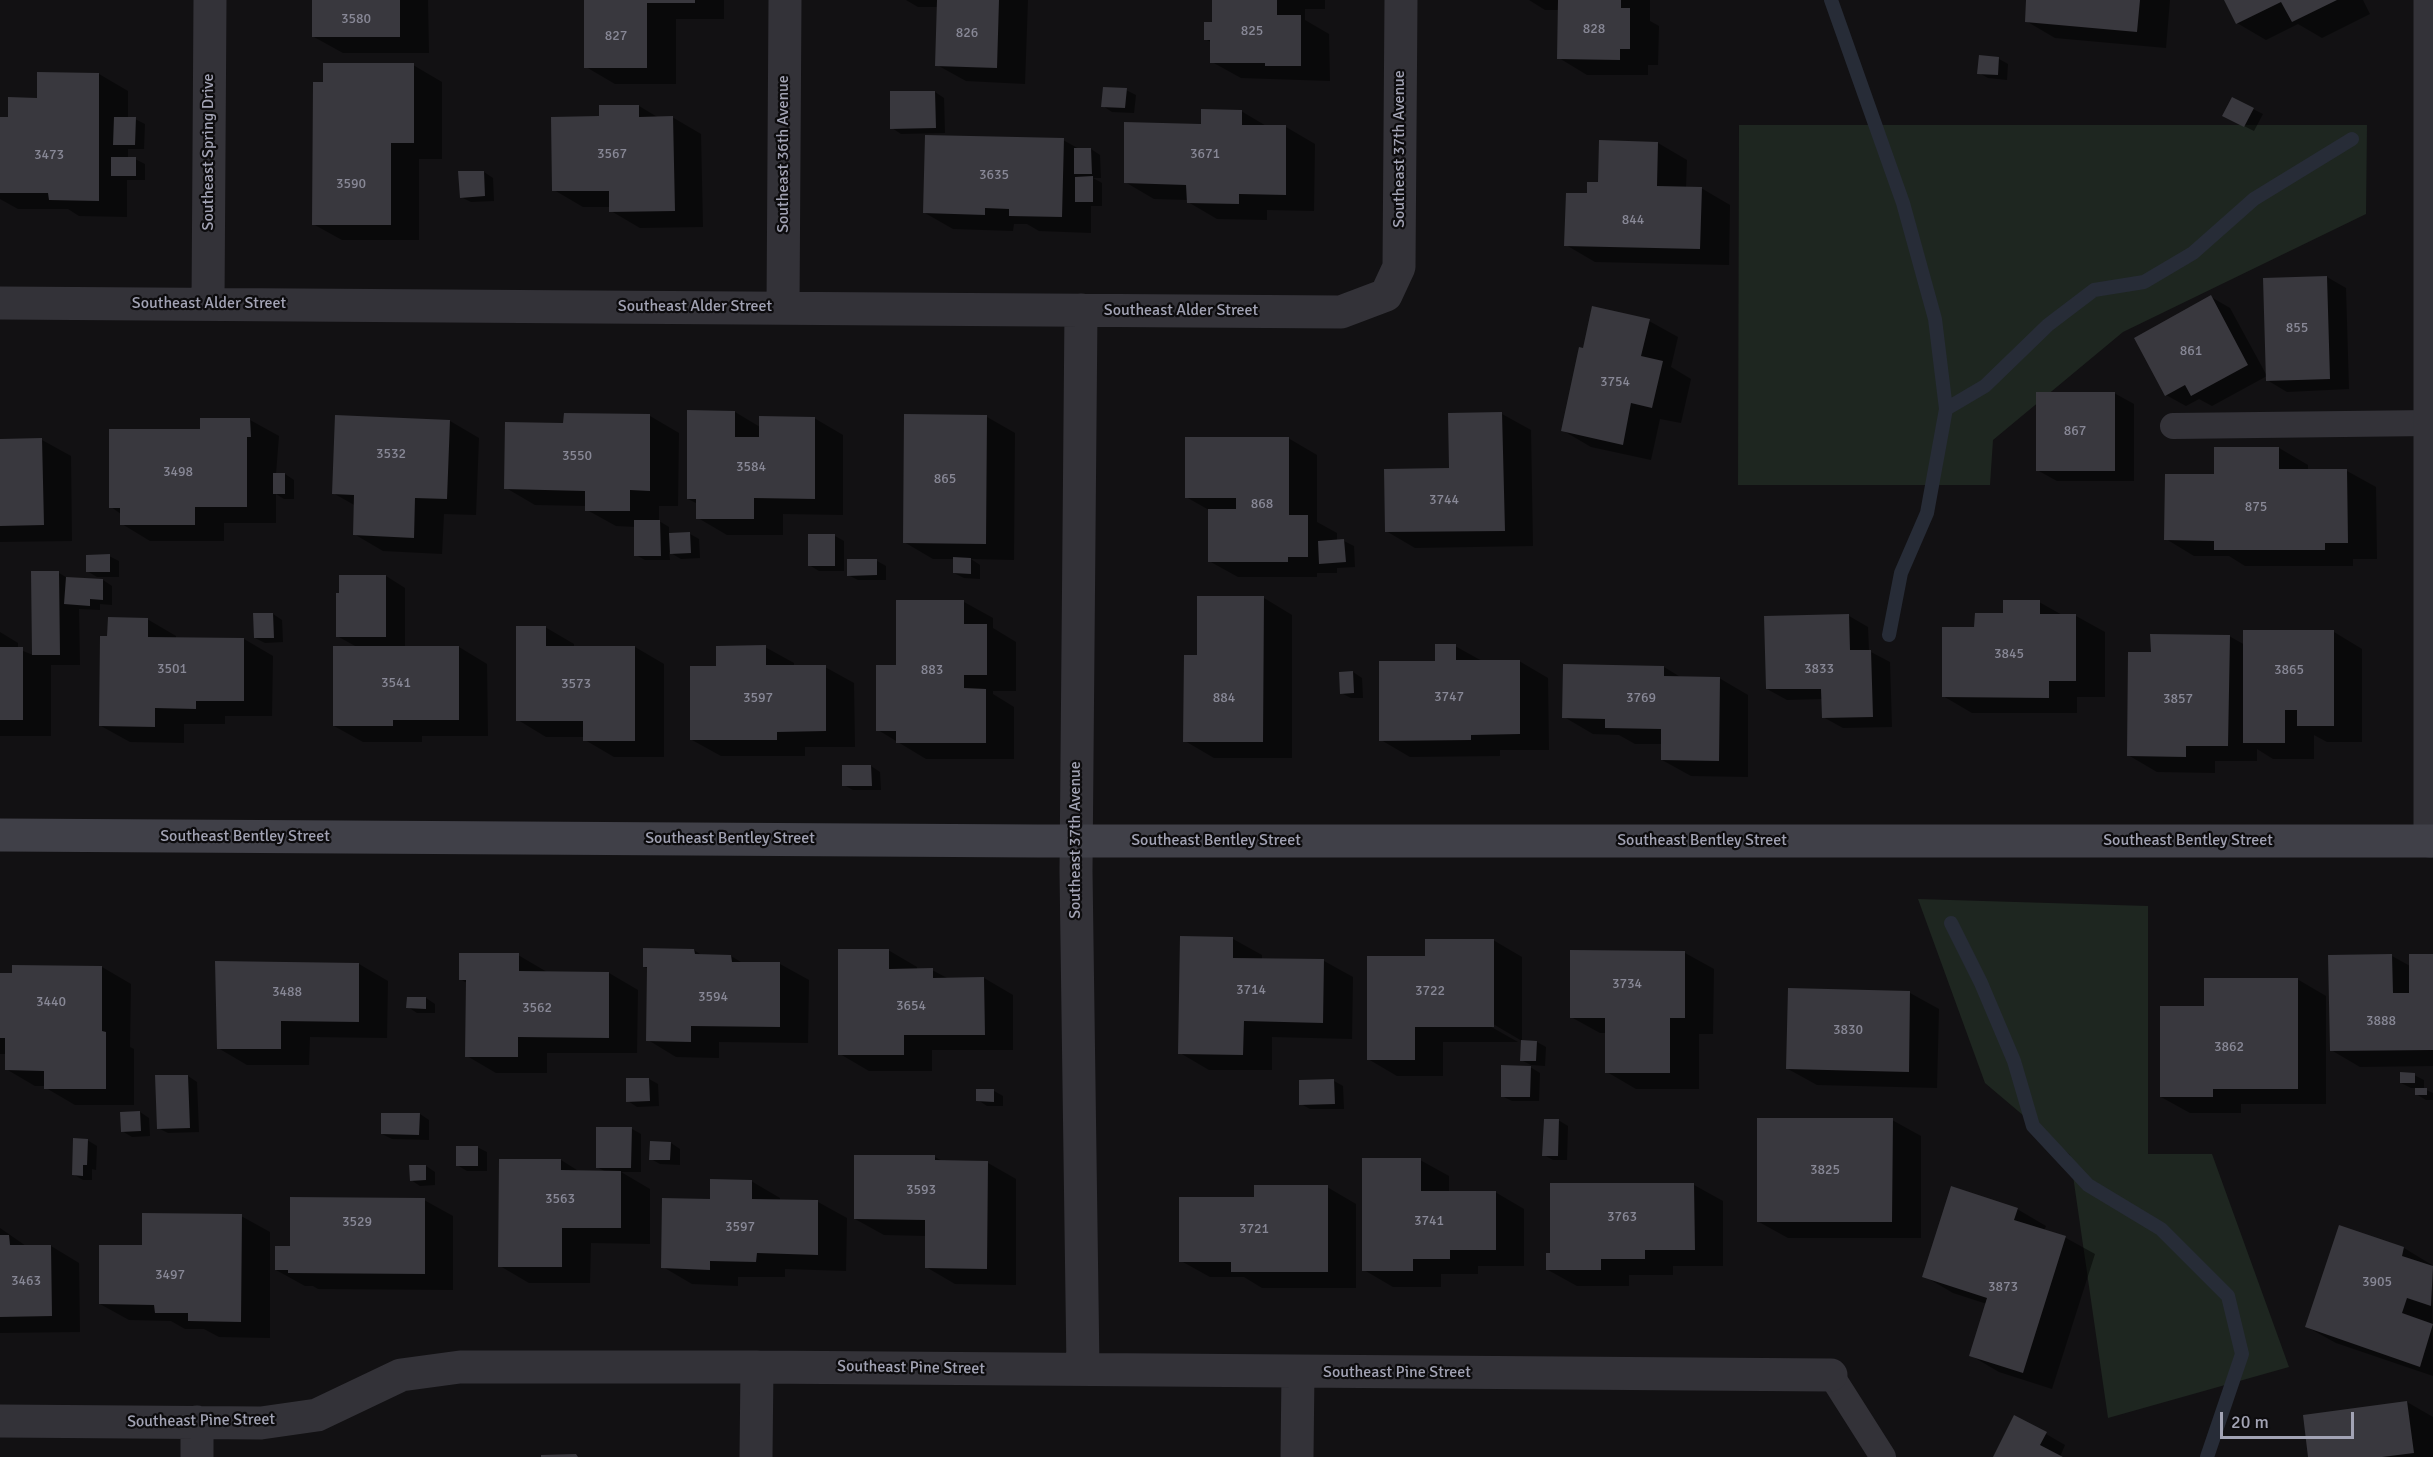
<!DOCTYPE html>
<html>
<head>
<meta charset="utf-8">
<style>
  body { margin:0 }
  #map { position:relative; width:2433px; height:1457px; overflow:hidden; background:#121113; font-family:Signika,sans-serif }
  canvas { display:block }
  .scale { position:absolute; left:2220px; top:1412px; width:134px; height:27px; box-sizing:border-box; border:3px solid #a2a3b4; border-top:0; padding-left:8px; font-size:18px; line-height:21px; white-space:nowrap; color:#a2a3b4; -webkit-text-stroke:4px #0d0c0e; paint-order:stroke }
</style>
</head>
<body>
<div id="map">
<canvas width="2433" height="1457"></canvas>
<div class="scale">20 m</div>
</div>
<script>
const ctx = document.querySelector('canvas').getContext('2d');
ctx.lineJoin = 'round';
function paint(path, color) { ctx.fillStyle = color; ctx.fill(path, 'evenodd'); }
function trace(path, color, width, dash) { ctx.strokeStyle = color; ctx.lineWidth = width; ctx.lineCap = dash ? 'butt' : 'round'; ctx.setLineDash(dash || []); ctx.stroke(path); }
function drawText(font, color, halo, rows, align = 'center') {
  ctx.font = font + ' Signika,sans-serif'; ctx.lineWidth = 4.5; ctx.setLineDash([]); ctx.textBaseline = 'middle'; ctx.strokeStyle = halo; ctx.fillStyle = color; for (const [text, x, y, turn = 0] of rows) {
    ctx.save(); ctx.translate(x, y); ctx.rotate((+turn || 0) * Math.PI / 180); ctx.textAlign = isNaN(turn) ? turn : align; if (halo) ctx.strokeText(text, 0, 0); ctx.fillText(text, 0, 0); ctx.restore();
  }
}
const green = new Path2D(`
  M1739,125H2367L2366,214L2123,332L1993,440L1990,485H1738Z
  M1918,899L2148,906V1154H2212L2289,1367L2108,1418L2070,1155L1985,1083Z`);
const shadow = new Path2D(`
  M314,0H428L429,53H343L314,37Z
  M586,0H724V19H676V84H615L586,67Z
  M906,0H1028L1025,84L966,81L937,65L939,7H918Z
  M1214,0H1325V9H1305V20L1329,34L1330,81L1241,78L1212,62L1211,42L1205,39L1214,23Z
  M1529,0H1650V21L1659,26L1658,65H1648V75H1587L1559,58V10H1545Z
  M2028,0H2170L2166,48L2055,38L2026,21Z
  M2226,0H2363L2370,14L2322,38L2298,24L2266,40L2237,23Z
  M1999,59L2008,64L2007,80L1988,78L1979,73Z
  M413,65L442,82V159H419V240H342L313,224Z
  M99,74L128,91V119H135L145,124L144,149H128V159H135L145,164V180H127V217L79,216L68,209H18L0,199V119H10L38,100Z
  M1126,90L1136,95L1134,113L1112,112L1103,106Z
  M935,92L944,98L945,133L901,134L892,128Z
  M639,106L659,118L672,117L701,134L703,227L640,228L611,211L610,207H583L554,190L600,117Z
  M2253,109L2263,114L2254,131L2234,121Z
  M1241,111L1268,127H1286L1315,144L1314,211L1267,210V220L1217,219L1188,202V200L1154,199L1125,182L1203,126Z
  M1063,140L1081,150L1091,149L1100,155L1101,178H1093L1102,183V206H1091V233L1039,231L1027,224H1014L1013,231L953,229L925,213Z
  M1658,143L1687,160L1686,188H1701L1730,205L1729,265L1595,262L1566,245L1588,195L1599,184Z
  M484,172L493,178L494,201L471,202L461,197Z
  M2327,277L2346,288L2349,389L2287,392L2267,380Z
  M2211,297L2230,308L2267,376L2212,406L2199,399L2186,406L2166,395Z
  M1649,321L1678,337L1671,367L1691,379L1681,423L1660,419L1651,460L1591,447L1562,430L1584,350Z
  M2114,393L2134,404V481H2057L2037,470Z
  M735,412L760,427L814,418L843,435V515L783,514V535H727L698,518V504L688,499Z
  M1450,414H1502L1531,430L1533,546L1415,548L1386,531L1451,469Z
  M650,416L679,433L678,506H659V521L669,527V534H690L699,539L700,558L681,559L669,552L670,560H645L636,555V527L616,526L587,510V506L535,505L506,488L565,424Z
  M987,417L1015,433L1014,560L971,559L980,565V579L964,578L954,573L955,559H933L904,542Z
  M250,420L279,436L276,474H285L294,480V499H284L276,494V523H224V541H150L122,524L121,514L111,507Z
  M450,421L479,438L476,515L444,514L442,554L383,551L354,534L356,506L333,493Z
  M1288,438L1317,455V522L1337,533V541H1344L1354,546L1355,567L1337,568V573H1317V577H1238L1209,561V510L1186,497Z
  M0,440H42L71,456L72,541L0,542Z
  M2279,448L2308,465V471H2347L2376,487L2377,559H2353V566H2245L2229,556H2194L2166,539L2216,475Z
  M835,536L844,541V571H819L809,565Z
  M109,556L119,561V577H97L87,571Z
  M877,561L886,566V580H858L848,575Z
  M33,573H59L69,579L103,580L112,586V605L100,604V610L79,609L80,665H51V736H0V632L18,643V649L33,655Z
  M386,576L405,588V647H459L487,664L488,736H422V742H363L334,726L357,647L337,636Z
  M1264,598L1292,615V758H1214L1185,741L1199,656Z
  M964,602L993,618V628L1016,642V691H993V694L1014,707V759H926L878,730L897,667Z
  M2039,602L2064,616H2076L2105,632V697H2077V713H1972L1943,696L1976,629L2005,614Z
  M273,614L282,620L283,642L265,643L255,638Z
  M1849,616L1868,627L1869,651L1890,662L1892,727L1843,728L1823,717L1822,699L1787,700L1767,689Z
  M147,619L176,636V639H244L273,656L272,716H225V724H184V743L130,742L101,726L109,638Z
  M545,627L574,644V647H635L664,664V757H614L585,740V737H546L518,720Z
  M2334,632L2362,649V742H2327L2314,735V759H2273L2257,749V761H2215V773L2157,772L2128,755L2152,654L2229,636L2245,645Z
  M1455,646L1482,661H1519L1548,678L1549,750H1500V756L1410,757L1381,740L1436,662Z
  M765,647L794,663V667H825L854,683L855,747H805V756H721L692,740L718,667Z
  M1664,667L1682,678H1719L1748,695V777L1691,776L1662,760V744H1635L1619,735L1593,734L1564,717Z
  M1353,672L1362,678L1363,698H1351L1341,693Z
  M871,766L880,772L881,790H853L844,785Z
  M1233,939L1262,955V960L1324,961L1353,977L1352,1039L1272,1037V1070H1209L1180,1053Z
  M1493,940L1522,957V1041L1537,1042L1546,1047L1545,1066L1531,1065L1521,1060L1522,1041L1488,1021L1486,1024L1518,1042H1443V1076H1397L1368,1059L1427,958Z
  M694,950L703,956H731L744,964H780L809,980L808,1043L719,1042V1058L676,1057L648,1040L649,969L644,967Z
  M888,950L917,967V970H932L949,979L984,978L1013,995V1050H932V1071H869L840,1054Z
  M1685,953L1714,969L1713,1034H1699V1089H1636L1607,1072V1033H1600L1571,1017Z
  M518,955L547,972L609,973L638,990L637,1053H547V1073H496L467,1056V983L460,979Z
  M2433,955V1066L2360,1067L2331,1050L2392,956L2410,966Z
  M359,964L388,981L387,1038L310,1037L309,1065H247L218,1048Z
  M102,967L131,984L130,1047L134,1049V1105H75L46,1088V1086H35L6,1069V1054H0V974Z
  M2297,979L2326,996V1104H2241V1113H2190L2161,1097L2206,1007Z
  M1789,990L1910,993L1939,1009L1937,1088L1817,1085L1788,1069Z
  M426,998L435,1004V1013H417L408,1007Z
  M1530,1067L1540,1073L1539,1101H1512L1502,1096Z
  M2414,1075L2424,1080V1089L2433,1093V1100H2426L2416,1094V1088H2411L2401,1083Z
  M188,1076L197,1082L199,1132L168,1133L158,1128Z
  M649,1079L658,1084L659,1106L637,1107L628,1101Z
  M1334,1081L1343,1086L1344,1109H1310L1301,1104Z
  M994,1091L1003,1096V1106H987L978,1100Z
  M140,1112L149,1118L150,1136L132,1137L122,1131Z
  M420,1114L429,1120V1140L392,1139L382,1134Z
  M1558,1120L1568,1126L1567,1160H1553L1544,1155Z
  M1892,1120L1921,1136V1238H1788L1759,1222Z
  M632,1129L641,1134V1172H621L650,1189V1244L591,1243L590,1283H529L500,1266L561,1160L580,1172H606L597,1167Z
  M87,1140L97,1146L96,1170L92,1169V1180H83L73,1174Z
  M671,1143L680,1149V1165L660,1164L651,1159Z
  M477,1147L487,1152V1171H467L457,1165Z
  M935,1157L944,1162L988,1163L1016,1179V1285L955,1284L926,1267V1236L884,1235L855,1219Z
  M1420,1160L1449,1176V1192H1495L1524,1209V1266H1478V1274H1441V1287H1393L1364,1270Z
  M426,1166L435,1172V1185L420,1186L411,1180Z
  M751,1181L780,1198V1201L818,1202L847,1218L846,1271L785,1269V1277H738V1286L692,1284L663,1267L711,1200Z
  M1694,1185L1723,1201V1266H1673V1275H1629V1286H1577L1548,1270Z
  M1327,1187L1356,1204V1288H1262L1244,1277H1210L1181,1261L1255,1199Z
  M424,1200L453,1216V1290L318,1289L313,1286H305L276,1270Z
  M2017,1209L2046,1226L2044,1231L2066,1238L2095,1254L2052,1389L1999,1372L1970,1355L1987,1304L1953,1293L1924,1276Z
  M241,1216L270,1232V1338L219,1337L204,1329H185L171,1321L129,1320L100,1304L144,1247Z
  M0,1228L26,1246H51L79,1263L80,1332L0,1333Z
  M2404,1248L2432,1265L2433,1376L2336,1343L2307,1327Z
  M2407,1402L2433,1417V1457H2310Z
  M2046,1434L2065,1445L2060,1457H1995Z`);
const stream = new Path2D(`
  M1831,0L1903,203L1935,319L1946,409L1927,513L1901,573L1889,635
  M1946,409L1985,386L2048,325L2094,290L2144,282L2193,253L2254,199L2352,139
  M1951,923L1981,983L2014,1061L2033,1126L2088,1185L2161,1229L2228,1296L2242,1354L2207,1457`);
const building = new Path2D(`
  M312,0H400V37H312Z
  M584,0H695V3H647V68H584Z
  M937,0H999L997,68L935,66Z
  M1212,0H1277V15H1301V66H1265V63H1210V40H1204V22H1212Z
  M1558,0H1621V8H1630V49H1620V60L1557,59Z
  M2026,0H2140L2137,32L2025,22Z
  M2224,0H2337L2292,22L2281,2L2236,24Z
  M1979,55L1999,57L1998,75L1977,74Z
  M323,63H414V143H391V225H312L313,82H323Z
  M37,72L99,73V201L49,200L48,193H0V117H8V97L37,98Z
  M1103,87L1127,88L1125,108L1101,107Z
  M890,91H935L936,128L890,129Z
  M2232,97L2254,108L2244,127L2222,116Z
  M599,105H639V117L673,116L675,211L609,212V191H552L551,117L599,116Z
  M1201,109L1242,110V125H1286V195L1239,194V204L1187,203L1186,185L1124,183V122L1201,124Z
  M114,117H136L135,145H113Z
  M925,135L1064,138L1062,217L1009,216V209L985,208V215L923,213Z
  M1599,140L1658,142L1657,186L1702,187L1700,249L1564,246L1566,193H1587V182H1598Z
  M1074,148H1091L1092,174H1074Z
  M111,157H136V176H111Z
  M458,171H484L485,196L460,198Z
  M1093,176V202H1075V177Z
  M2327,276L2330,379L2266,381L2263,278Z
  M2211,295L2248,365L2191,396L2185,385L2165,396L2134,338Z
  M1592,306L1650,319L1641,356L1663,361L1652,408L1631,403L1623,445L1561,431L1579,347L1583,348Z
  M2036,392H2115V471H2036Z
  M687,410L735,411V437H759V416L815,417V499L754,498V519H696V499H687Z
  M1502,412L1505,531L1385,532L1384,469L1449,468L1448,413Z
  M564,413L650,414V491L630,490V511H585V491L504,489L505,422L563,423Z
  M904,414L987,415L986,544L903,543Z
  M335,415L450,420L447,499L415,498L414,538L353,535L354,495L332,494Z
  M200,418H250L251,437H247V507H195V525H120V508H109V429H200Z
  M1185,437H1289V515H1308V557H1288V562H1208V509H1236V498H1185Z
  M42,438L44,525L0,526V439Z
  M2214,447H2279V469H2347L2348,543H2325V550H2214V541L2164,540L2165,474H2214Z
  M273,473H285V494H273Z
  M634,520H660L661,556H634Z
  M690,532L691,553L670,554L669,533Z
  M808,534H835V566H808Z
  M1344,539L1346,562L1319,564L1318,541Z
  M110,554V572H86V555Z
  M953,557L971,558V574L953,573Z
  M847,559H877V575L847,576Z
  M31,571H59L60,655H32Z
  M339,575H386V637H336V593H339Z
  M66,577L103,579V600L90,599V606L64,604Z
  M1197,596H1264L1263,742H1183L1184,655H1197Z
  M896,600H964V624H987V675H964V688L986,689V743H896V731H876V665H896Z
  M2003,600H2040V614H2076V681H2049V698L1942,697V627H1974L1975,613H2003Z
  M253,613H273L274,638H254Z
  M1849,614L1850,650H1871L1873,717L1822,718L1821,689H1766L1764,616Z
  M108,617L148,618V637L244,638V701H196V709L155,708V727L99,726L100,636H107Z
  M516,626H546V646H635V741H583V721H516Z
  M2243,630H2334V726H2297V710H2285V743H2243Z
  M2150,634L2230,635L2228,746H2186V757L2127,756L2128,652H2151Z
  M1435,644H1456V660H1520V734L1471,735V740L1379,741V661H1435Z
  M766,645V665H826V731L777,732V740H690V666H716V646Z
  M333,646H459V720H393V726H333Z
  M0,647H23V720H0Z
  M1563,664L1664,666V676L1720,677L1719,761L1661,760V729L1605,728V719L1562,718Z
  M1353,671L1354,693L1340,694L1339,672Z
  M842,765H871L872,786H842Z
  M1180,936L1233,937V958L1324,959L1323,1023L1244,1021L1243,1055L1178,1054Z
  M1425,939H1494V1027H1415V1060H1367V956H1425Z
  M643,948L694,949L695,954L731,955L732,962H780V1027L691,1026V1042L646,1041L647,967H643Z
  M838,949H889V969L933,968V978L984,977L985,1035H904V1055H838Z
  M1570,950L1685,951V1018H1670V1073H1605V1018H1570Z
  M459,953H519V971L609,972V1038L518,1037V1057H465L466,980H459Z
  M2392,954L2393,993H2409V954H2433V1050L2330,1051L2328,955Z
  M215,961L359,963V1022L281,1021V1049H217Z
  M12,965L102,966V1031L106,1032V1089H44V1071L5,1070V1038H0V973H12Z
  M2204,978H2298V1089H2213V1097H2160V1006H2204Z
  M1788,988L1910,991L1909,1072L1786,1069Z
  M407,997H426V1009L406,1008Z
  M1521,1040L1537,1041L1536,1061H1520Z
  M1501,1065L1531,1066L1530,1097H1501Z
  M2400,1072L2415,1073V1083H2400Z
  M155,1075H188L190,1128L157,1129Z
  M626,1078H649L650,1101L626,1102Z
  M1334,1079L1335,1104L1299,1105V1080Z
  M2415,1088H2427V1095H2415Z
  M976,1089H994V1102L976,1101Z
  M140,1111L141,1131L121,1132L120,1112Z
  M381,1113H420L419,1135L381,1134Z
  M1757,1118H1893L1892,1222H1757Z
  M1544,1119H1559L1558,1156H1542Z
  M596,1127H632L631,1168H596Z
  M73,1138L88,1139L87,1165H83V1176L72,1175Z
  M650,1141L671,1142L670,1160H649Z
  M456,1146H478V1166H456Z
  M854,1155H935V1160L988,1161L987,1269L925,1268V1220L854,1219Z
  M1362,1158H1421V1191H1496V1250H1450V1259H1413V1271H1362Z
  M499,1159H561V1170L621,1171V1228H562V1267H498Z
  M409,1165H426V1180L410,1181Z
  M710,1179L752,1180V1199L818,1200V1255L757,1253L756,1262L710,1261V1270L661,1268L662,1198L710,1199Z
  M1550,1183H1694L1695,1250H1645V1259H1601V1270H1546V1253H1550Z
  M1254,1185H1328V1272H1231V1262H1179V1197H1254Z
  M1951,1186L2018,1208L2014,1220L2066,1236L2023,1373L1969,1356L1987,1298L1922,1277Z
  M290,1197L425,1198V1274L288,1273V1270H275V1246H290Z
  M142,1213L242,1214L241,1322L188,1321V1313H155L154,1305L99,1304V1245H142Z
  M2339,1225L2404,1247L2402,1256L2433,1266L2431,1306L2407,1298L2402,1313L2433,1324L2420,1367L2305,1327Z
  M0,1235H9L10,1245H51L52,1316L0,1317Z
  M2407,1401L2414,1453L2382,1457H2308L2303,1415Z
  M2014,1415L2047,1432L2040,1445L2063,1457H1993Z
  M576,1454L578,1457H541V1455Z`);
const lane = new Path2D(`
  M2173,426L2430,423
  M1831,1375L1883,1457`);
const street = new Path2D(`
  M0,303L1341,312L1386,295L1399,267L1401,0
  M208,304L210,0
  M783,307L785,0
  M1081,310L1076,871L1083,1369
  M2430,841V0
  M0,1421L261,1423L317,1415L401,1375L460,1367H757L1831,1375
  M197,1422V1457
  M756,1457L757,1367
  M1297,1457L1298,1372`);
const secondary = new Path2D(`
  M0,835L1038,841H2433`);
const numberNames = [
  ["3580",356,19],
  ["828",1594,29],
  ["825",1252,31],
  ["826",967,33],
  ["827",616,36],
  ["3567",612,154],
  ["3671",1205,154],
  ["3473",49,155],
  ["3635",994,175],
  ["3590",351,184],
  ["844",1633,220],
  ["855",2297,328],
  ["861",2191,351],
  ["3754",1615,382],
  ["867",2075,431],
  ["3532",391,454],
  ["3550",577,456],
  ["3584",751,467],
  ["3498",178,472],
  ["865",945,479],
  ["3744",1444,500],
  ["868",1262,504],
  ["875",2256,507],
  ["3845",2009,654],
  ["3501",172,669],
  ["3833",1819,669],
  ["883",932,670],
  ["3865",2289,670],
  ["3541",396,683],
  ["3573",576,684],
  ["3747",1449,697],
  ["3597",758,698],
  ["884",1224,698],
  ["3769",1641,698],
  ["3857",2178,699],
  ["3734",1627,984],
  ["3714",1251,990],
  ["3722",1430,991],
  ["3488",287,992],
  ["3594",713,997],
  ["3440",51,1002],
  ["3654",911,1006],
  ["3562",537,1008],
  ["3888",2381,1021],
  ["3830",1848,1030],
  ["3862",2229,1047],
  ["3825",1825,1170],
  ["3593",921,1190],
  ["3563",560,1199],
  ["3763",1622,1217],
  ["3741",1429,1221],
  ["3529",357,1222],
  ["3597",740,1227],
  ["3721",1254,1229],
  ["3497",170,1275],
  ["3463",26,1281],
  ["3905",2377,1282],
  ["3873",2003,1287]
];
const streetNames = [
  ["Southeast 37th Avenue",1400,149,-90],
  ["Southeast Spring Drive",209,152,-90],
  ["Southeast 36th Avenue",784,154,-90],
  ["Southeast Alder Street",209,304],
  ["Southeast Alder Street",695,307],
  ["Southeast Alder Street",1181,311],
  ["Southeast Bentley Street",245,837],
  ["Southeast Bentley Street",730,839],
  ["Southeast 37th Avenue",1076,840,-90],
  ["Southeast Bentley Street",1216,841],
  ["Southeast Bentley Street",1702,841],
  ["Southeast Bentley Street",2188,841],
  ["Southeast Pine Street",911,1368,1],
  ["Southeast Pine Street",1397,1373],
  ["Southeast Pine Street",201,1421,-1]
];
paint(green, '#1e2620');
paint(shadow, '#0007');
trace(stream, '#272c37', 14);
paint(building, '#39383e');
trace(lane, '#333238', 26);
trace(street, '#333238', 33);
trace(secondary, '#404048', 33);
drawText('14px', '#888896', null, numberNames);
drawText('16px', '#a2a3b4', '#0d0c0e', streetNames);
</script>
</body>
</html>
